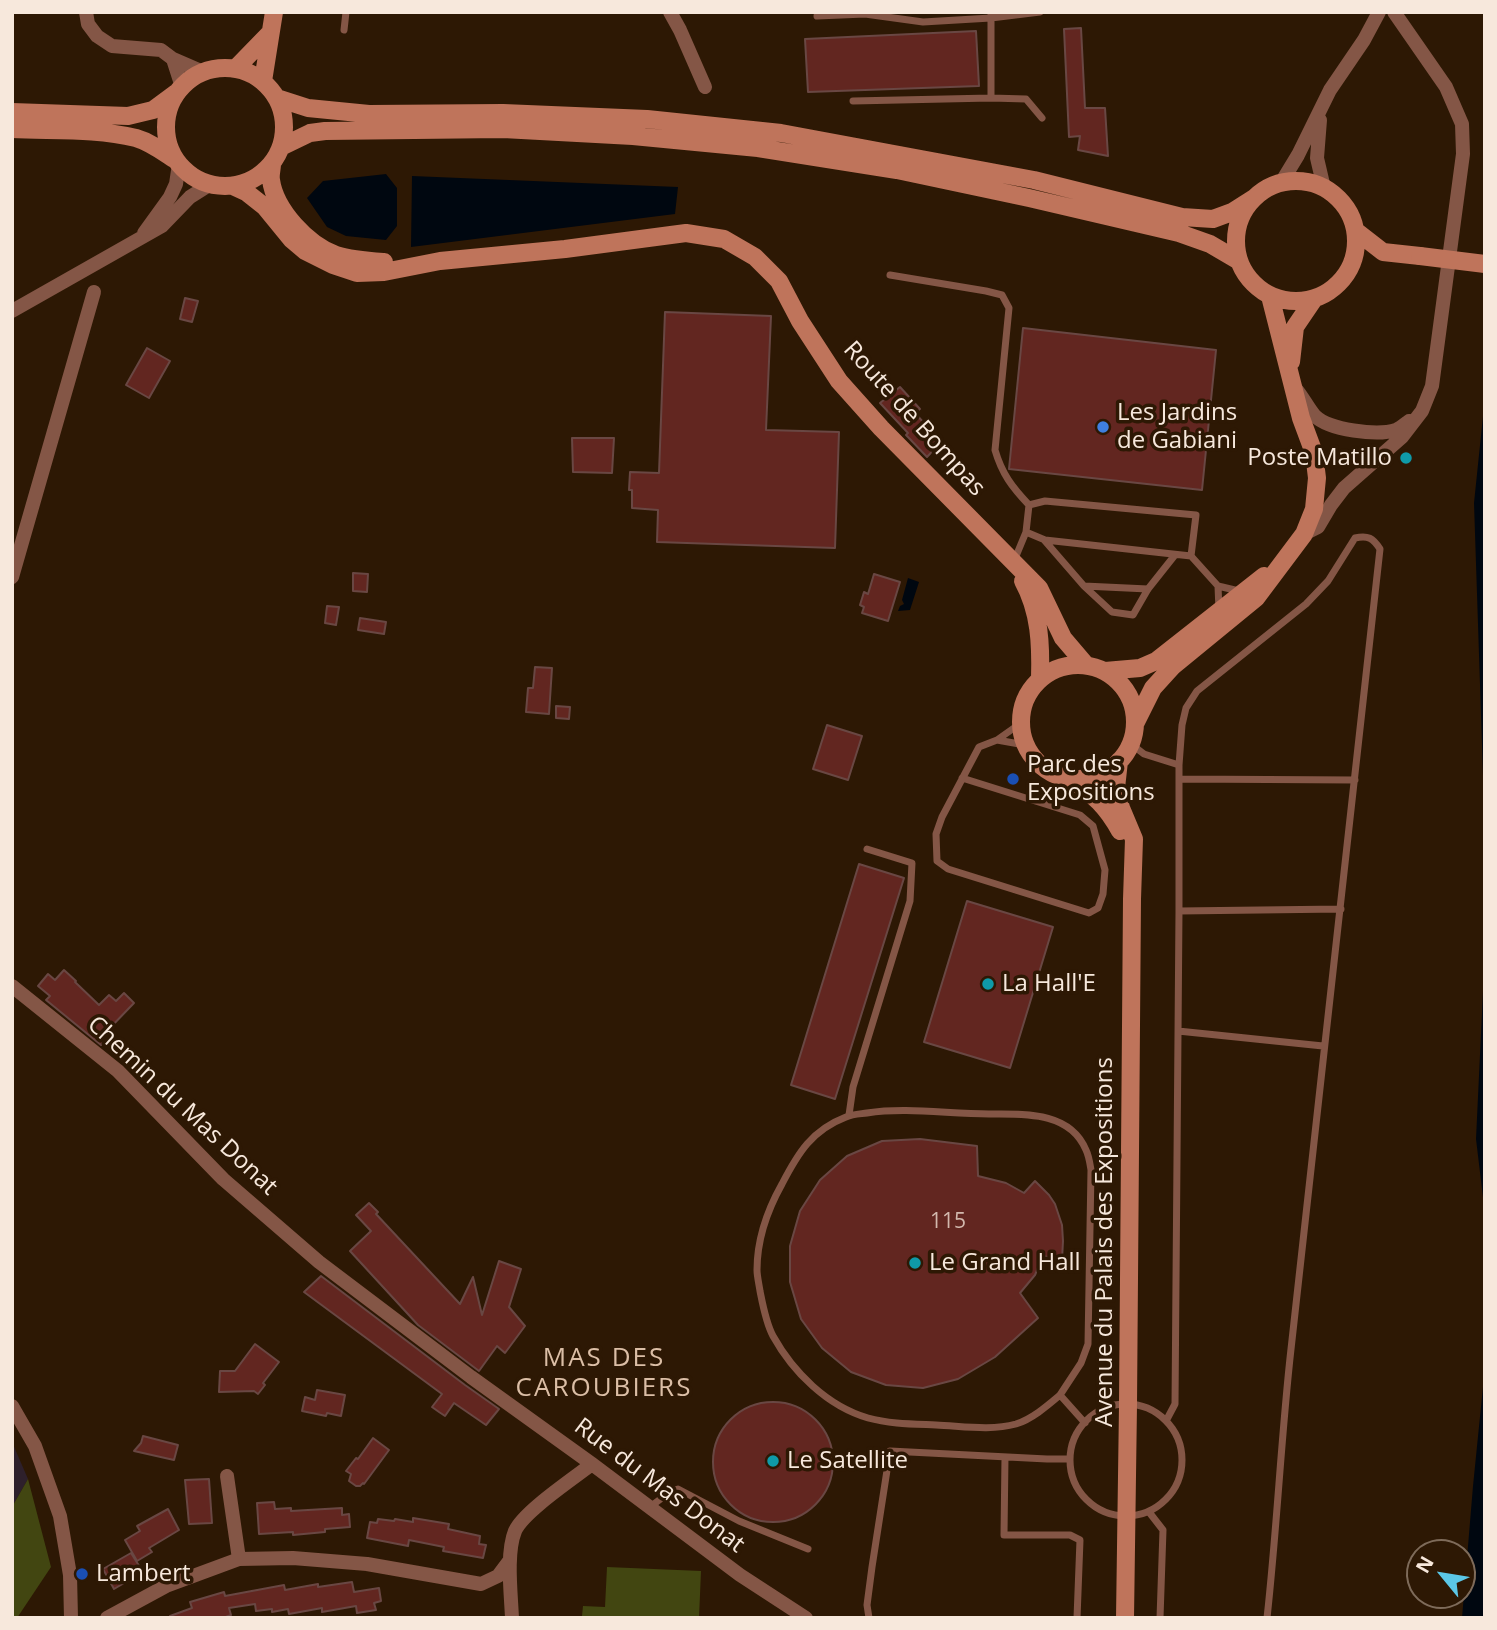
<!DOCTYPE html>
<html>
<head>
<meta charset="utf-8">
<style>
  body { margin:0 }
  #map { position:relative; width:1497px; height:1630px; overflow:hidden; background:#2d1804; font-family:"Open Sans",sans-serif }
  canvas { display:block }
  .frame { position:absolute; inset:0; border:14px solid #f7e8dc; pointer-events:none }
  .north { position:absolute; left:1406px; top:1539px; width:70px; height:70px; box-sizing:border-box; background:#2d1804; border:2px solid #7e6b5a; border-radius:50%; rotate:300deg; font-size:19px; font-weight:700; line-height:28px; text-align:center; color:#f7e8dc }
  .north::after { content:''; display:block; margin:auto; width:24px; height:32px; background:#5bc7e7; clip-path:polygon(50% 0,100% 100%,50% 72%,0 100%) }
</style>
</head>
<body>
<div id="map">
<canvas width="1497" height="1630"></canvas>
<div class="frame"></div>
<div class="north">N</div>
</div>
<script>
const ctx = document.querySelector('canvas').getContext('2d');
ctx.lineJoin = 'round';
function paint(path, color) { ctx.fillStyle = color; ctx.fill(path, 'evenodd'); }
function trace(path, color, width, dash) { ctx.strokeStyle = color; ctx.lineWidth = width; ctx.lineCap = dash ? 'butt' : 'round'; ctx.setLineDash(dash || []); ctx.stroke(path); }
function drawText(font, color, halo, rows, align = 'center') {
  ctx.font = font + ' "Open Sans",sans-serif'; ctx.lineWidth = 7; ctx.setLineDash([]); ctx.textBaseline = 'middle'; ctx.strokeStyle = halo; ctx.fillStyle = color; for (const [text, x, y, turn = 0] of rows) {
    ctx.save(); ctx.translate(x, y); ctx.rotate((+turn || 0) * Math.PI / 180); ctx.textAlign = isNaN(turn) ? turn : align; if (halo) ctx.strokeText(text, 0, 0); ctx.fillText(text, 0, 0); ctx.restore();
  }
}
const commercial = new Path2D(`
  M12,1442L28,1479L12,1507Z`);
const green = new Path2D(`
  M28,1479L51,1567L17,1618H12V1507Z
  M607,1567L701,1571L699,1618H623L582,1616L583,1606L605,1607Z`);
const water = new Path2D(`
  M386,174L397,188V226L386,240L346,236L327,227L307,198L323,181Z
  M412,176L678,187L675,214L411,247Z
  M1485,397V836L1474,503Z
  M908,578L919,582L910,610L898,611L900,606L904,604L902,600Z
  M1485,949V1214L1476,1139Z
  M1485,1367V1618H1462L1473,1486Z`);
const building = new Path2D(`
  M1081,28L1085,108H1105L1108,156L1078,150L1080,136L1069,137L1064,29Z
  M976,31L979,86L808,92L805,39Z
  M185,298L198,301L192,322L180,319Z
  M665,312L771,316L766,430L839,432L835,548L657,542L658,510L632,508V490H629L630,472L659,473Z
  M1023,328L1216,350L1202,490L1009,469Z
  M147,348L170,361L149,398L126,385Z
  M900,387L920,409L915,413L941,442L927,457L906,435L908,433L880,403Z
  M572,438H614L612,473L573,472Z
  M353,573L368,574L367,592L353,591Z
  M874,574L900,582L888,621L862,613L864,607L860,605L864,592L868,594Z
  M327,606L339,607L336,625L325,623Z
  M360,618L386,622L384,634L358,630Z
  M535,667L552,668L549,714L526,712L528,688H533Z
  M556,706L570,707L569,719L556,718Z
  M827,725L862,736L848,780L813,769Z
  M859,864L904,878L835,1099L791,1085Z
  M967,901L1053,927L1010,1068L924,1042Z
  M64,970L76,981L75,982L99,1005L109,995L116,1001L124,993L134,1003L107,1031L110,1034L101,1045L46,1000L50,996L38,986L48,974L55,980Z
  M920,1139L977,1146L978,1176L1006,1183L1024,1193L1035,1181L1049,1195L1055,1204L1062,1225L1063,1241L1062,1260L1043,1256L1035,1275L1020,1293L1038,1318L995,1357L958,1379L923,1388L886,1385L851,1372L822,1348L801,1319L790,1282V1246L800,1211L820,1180L847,1156L882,1141Z
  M369,1203L378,1212L376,1214L460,1304L473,1277L482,1315L499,1261L521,1269L509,1307L525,1326L505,1353L497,1346L479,1371L418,1325L350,1251L371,1231L356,1215Z
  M321,1276L465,1385L499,1409L486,1425L454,1403L445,1416L439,1412L432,1407L442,1394L304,1292Z
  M255,1344L279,1362L263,1383L265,1385L258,1394L254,1391L219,1392L220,1371H235Z
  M317,1390L345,1395L341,1416L327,1413L326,1416L302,1411L305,1397L315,1400Z
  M713 1462a60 60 0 1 1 120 0a60 60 0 1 1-120 0Z
  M143,1436L178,1445L174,1460L134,1451L141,1443Z
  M373,1438L389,1450L364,1484L363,1483L360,1486H356L349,1481L351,1474L346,1471L356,1458L358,1459Z
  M209,1479L212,1523L189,1524L185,1480Z
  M274,1502L275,1509L291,1508V1511L342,1508V1515L349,1514L350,1527L325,1529V1532L293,1535V1532L259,1534L257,1503Z
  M168,1509L179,1530L149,1548L152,1552L137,1561L125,1540L140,1531L137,1526Z
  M413,1518L449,1524L448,1529L480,1536L479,1544L486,1545L483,1558L443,1551L444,1547L409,1540L408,1546L367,1538L370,1522L377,1523L378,1519L394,1521L395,1519L413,1522Z
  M131,1553L143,1572L114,1589L103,1569Z
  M352,1582L354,1592L379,1588L381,1601L374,1603L376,1610L357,1613L356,1606L322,1612V1608L289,1614L288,1609L272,1612V1609L256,1611L255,1604L229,1608L231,1615L223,1618H170V1616L192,1608L190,1602L224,1592L225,1596L284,1585L285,1590L318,1584V1587Z`);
const lane = new Path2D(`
  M991,12V98
  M817,16L865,14L923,22L991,18L1040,12
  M344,30L346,12
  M853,101L991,98L1026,99L1042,118
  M890,275L986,291L1002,295L1009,308L995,450C1002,474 1012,487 1029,505
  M1026,532L1045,540L1191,556L1196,515L1045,501L1029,505
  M1045,541L1084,586L1148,589
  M1191,556L1218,586L1239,591
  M1014,561L1026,532L1029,505
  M1084,586L1112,612L1133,615L1148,589L1175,555
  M1218,586L1219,610
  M1021,723L997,740L1025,745
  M1131,744L1144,754L1179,765
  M962,778L1080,815L1093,826L1105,870L1103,894L1098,908L1089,913L948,869L937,861L936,834L942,817L979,747L997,740
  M1180,779L1355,780
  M1179,911L1341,909
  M1178,1031L1323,1046
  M849,1115L853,1087L910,901L912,863L867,849
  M1060,1395L1081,1363L1088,1344L1091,1170C1090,1164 1089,1156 1086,1150C1070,1111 1024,1114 989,1114C948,1114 907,1107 867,1113C860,1114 853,1114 846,1117C812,1130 798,1153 782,1184C768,1209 757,1240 757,1270C757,1276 759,1284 760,1291C763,1306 766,1323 773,1336C793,1372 827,1406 868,1418C890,1424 914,1424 936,1425C962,1426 991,1431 1016,1424C1032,1419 1047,1406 1060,1395L1085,1423
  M1070 1460a56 56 0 1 1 112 0a56 56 0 1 1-112 0Z
  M1166,1421L1175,1404L1179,911V765L1182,725L1186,708L1197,691L1306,604L1328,581L1355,538C1368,535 1373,538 1380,549C1351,816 1320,1082 1291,1349C1281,1438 1277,1528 1267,1618
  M1005,1457L1004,1535H1070L1080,1540L1077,1618
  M650,1507L671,1491L678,1489L739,1521L808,1549
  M1149,1512L1163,1530L1160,1618
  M869,1618L867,1605L872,1567L890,1451L1047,1459H1070`);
const street = new Path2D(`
  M86,12L88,24L97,36L112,46L161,50L173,59L203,72
  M670,12L680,30L705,87
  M173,59L182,87
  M1320,120L1317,158L1324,188
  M1281,183L1298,155L1330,90L1364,40L1379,12
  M144,233L170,197L176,184L179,164
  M12,311L162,226L190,197L209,185
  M1296,389C1303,397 1308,408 1315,416C1329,430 1377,436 1396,430C1400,428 1405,424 1409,421
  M1304,534L1318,527L1331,505L1344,488L1402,437L1422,411L1432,386L1463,154L1462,124L1446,87L1394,12
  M12,577L94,292
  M12,986L118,1071L223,1179L319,1262L471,1377L592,1464L740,1575L806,1618
  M12,1406L35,1446L60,1516L70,1575L71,1618
  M227,1476L239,1559
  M107,1618L166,1586L239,1559L293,1558L367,1564L481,1584L498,1576L510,1560
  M512,1618C511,1594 506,1553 515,1531C523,1512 574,1478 592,1464`);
const secondary = new Path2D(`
  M166 127a59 59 0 1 1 118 0a59 59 0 1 1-118 0Z
  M235,69L270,33
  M263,81L274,12
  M277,98L308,108L369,114L503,113L647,119L781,133L1034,180L1182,217L1213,219L1232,212L1254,198
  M12,112L128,116L153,110L176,93
  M12,129C53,131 96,128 136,138C150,142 162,151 174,159
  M281,147L310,133L325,131L503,129L633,136L758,148L897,170L1029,198L1179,233L1210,244L1239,261
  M272,164C272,169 270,175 271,180C275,210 308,245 336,255C351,260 368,261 384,262
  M1236 241a60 60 0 1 1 120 0a60 60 0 1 1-120 0Z
  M233,186L246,192L265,207L292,240L305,251L333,265L357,273L384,272L440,261L565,249L686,233L724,239L755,257L779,281L800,321L839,381L881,428L1039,588L1063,638L1086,665
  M1356,231L1383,252L1420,256
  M1291,362L1295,327L1314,299
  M1023,581C1040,612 1041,645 1040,679
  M1021 722a57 57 0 1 1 114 0a57 57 0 1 1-114 0Z
  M1105,671L1140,668L1156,661L1264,576
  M1135,724L1153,688L1173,666L1256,598L1304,534L1314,509L1317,478L1314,453L1301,418L1270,296
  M1119,761L1116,788L1121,808L1134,839L1132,899L1128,1405L1125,1618
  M1071,779C1094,795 1107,807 1120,831`);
const secondaryBridge = new Path2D(`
  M1420,256L1485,264`);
const markers = [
  [1103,427,7,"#3f7fe0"],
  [1406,458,7,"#0f9aa8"],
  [1013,779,7,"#1a4fb4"],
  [988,984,7,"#0f9aa8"],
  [915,1263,7,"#0f9aa8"],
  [773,1461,7,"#0f9aa8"],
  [82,1574,7,"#1a4fb4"]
];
const numberNames = [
  ["115",948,1222]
];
const poiNames = [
  ["Les Jardins",1117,413],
  ["de Gabiani",1117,441],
  ["Poste Matillo",1392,458,"right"],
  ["Parc des",1027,765],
  ["Expositions",1027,793],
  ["La Hall'E",1002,984],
  ["Le Grand Hall",929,1263],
  ["Le Satellite",787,1461],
  ["Lambert",96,1574]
];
const streetNames = [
  ["Route de Bompas",914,419,48],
  ["Chemin du Mas Donat",182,1106,43],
  ["Avenue du Palais des Expositions",1105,1242,-90],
  ["Rue du Mas Donat",659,1486,37]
];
const neighbourhoodNames = [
  ["MAS DES",604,1359],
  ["CAROUBIERS",604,1389]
];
paint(commercial, '#2e202b');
paint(green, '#424611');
paint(water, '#000710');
paint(building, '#622620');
trace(building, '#694743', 2);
trace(lane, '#845646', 7);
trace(street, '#845646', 14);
trace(secondary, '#bf745b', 18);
trace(secondaryBridge, '#bf745b', 18);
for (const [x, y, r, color] of markers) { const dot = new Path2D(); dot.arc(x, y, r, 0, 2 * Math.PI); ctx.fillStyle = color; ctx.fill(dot); trace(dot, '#2d1804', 2.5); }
drawText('21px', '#d2b8ad', null, numberNames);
drawText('24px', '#f7e8dc', '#2d1804', poiNames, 'left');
drawText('24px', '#f7e8dc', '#2d1804', streetNames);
ctx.letterSpacing = '2px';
drawText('26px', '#dbbea6', '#2d1804', neighbourhoodNames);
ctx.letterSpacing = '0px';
</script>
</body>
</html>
